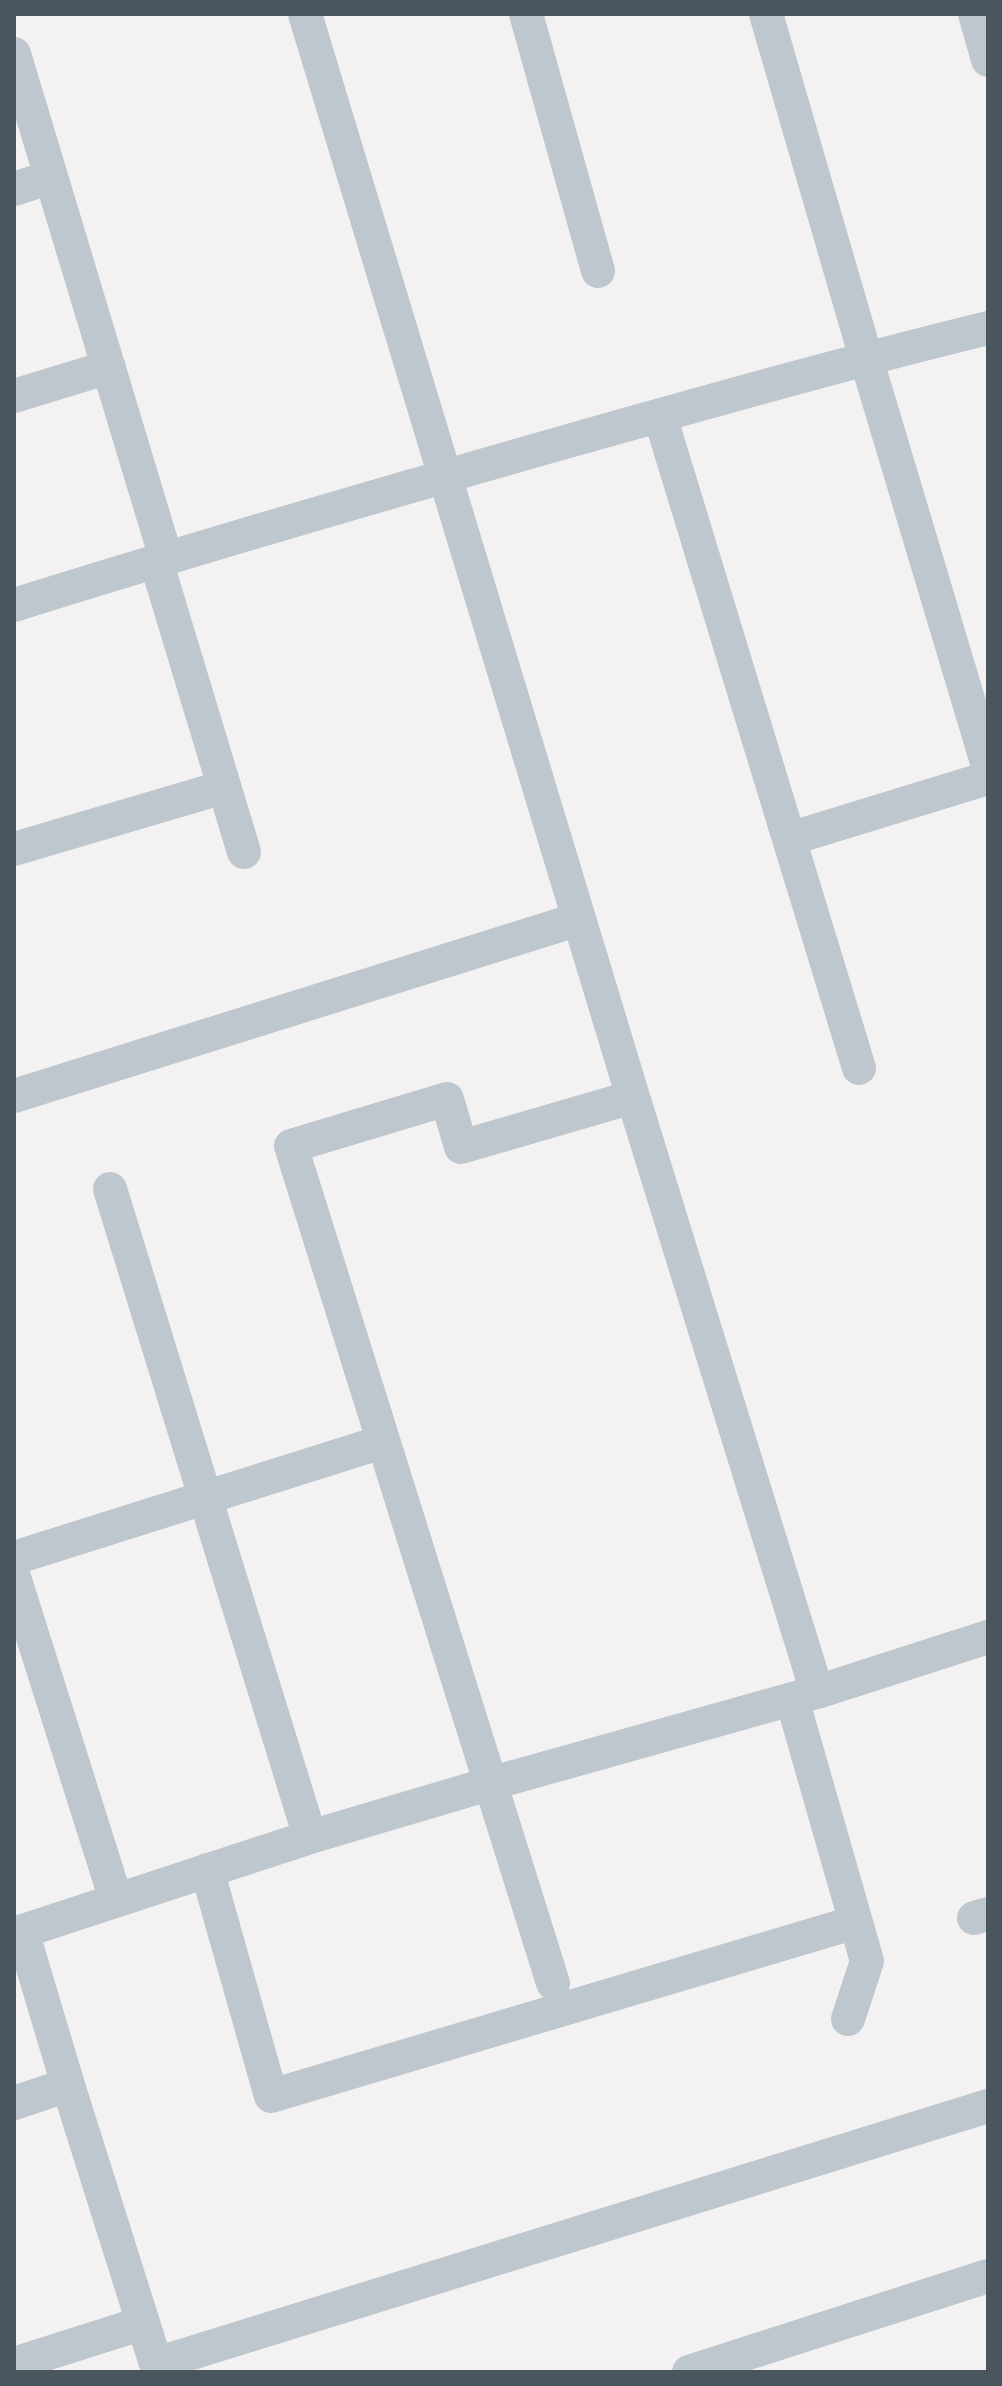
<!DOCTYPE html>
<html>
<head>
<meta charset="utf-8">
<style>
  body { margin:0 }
  #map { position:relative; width:1002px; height:2386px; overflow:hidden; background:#f3f1f1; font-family:Barlow,sans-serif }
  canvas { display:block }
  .frame { position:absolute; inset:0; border:16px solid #4a565e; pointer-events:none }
</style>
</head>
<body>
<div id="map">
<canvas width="1002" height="2386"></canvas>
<div class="frame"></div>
</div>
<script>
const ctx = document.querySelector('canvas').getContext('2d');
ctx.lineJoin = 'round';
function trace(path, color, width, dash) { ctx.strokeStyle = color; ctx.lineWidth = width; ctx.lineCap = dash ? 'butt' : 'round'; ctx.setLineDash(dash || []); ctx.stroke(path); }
const minor = new Path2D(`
  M305,14L633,1097L817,1692
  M526,14L598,271
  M766,14L866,358L988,766
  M975,14L988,60
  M14,54L166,558
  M14,189L51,177
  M14,396L109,367
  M660,416L859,1068
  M156,561L244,852
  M14,605C199,547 386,493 572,440C711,401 849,362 988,328
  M789,839L988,778
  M14,849L224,787
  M14,1096L579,919
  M110,1189L310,1837
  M14,1558L382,1442
  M14,1577L116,1900
  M792,1699L867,1961L848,2019
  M207,1870L271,2096L856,1922
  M974,1918L988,1914
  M22,1931L68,2085L156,2364
  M14,1934L310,1837L489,1784L817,1692L988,1637
  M553,1983L291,1146L447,1099L461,1147L633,1097
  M14,2103L68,2085
  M14,2364L143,2323
  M158,2372L156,2364L988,2106
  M689,2372L988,2276`);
trace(minor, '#bec7cd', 34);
</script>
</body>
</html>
